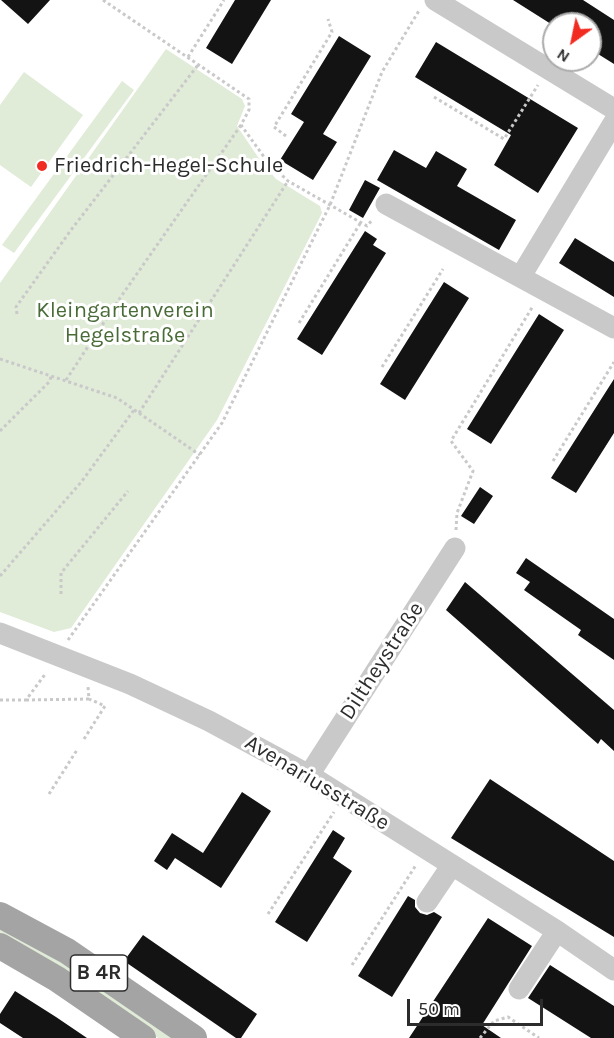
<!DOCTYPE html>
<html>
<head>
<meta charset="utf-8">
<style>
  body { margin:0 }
  #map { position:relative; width:614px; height:1038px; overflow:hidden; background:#fff; font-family:Karla,sans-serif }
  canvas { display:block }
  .north { position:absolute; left:542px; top:12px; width:60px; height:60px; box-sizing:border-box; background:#fff; border:2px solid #ababab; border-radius:50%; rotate:213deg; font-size:16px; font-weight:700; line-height:24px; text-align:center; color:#2c2c2c }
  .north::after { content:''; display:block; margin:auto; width:21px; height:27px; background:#f12b21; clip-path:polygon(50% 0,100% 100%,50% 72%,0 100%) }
  .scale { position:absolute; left:407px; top:999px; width:136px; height:27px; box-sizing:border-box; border:3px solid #2c2c2c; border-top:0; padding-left:8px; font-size:18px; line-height:21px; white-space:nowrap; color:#2c2c2c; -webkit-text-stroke:4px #fff; paint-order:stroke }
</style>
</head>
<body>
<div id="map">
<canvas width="614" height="1038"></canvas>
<div class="north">N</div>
<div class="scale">50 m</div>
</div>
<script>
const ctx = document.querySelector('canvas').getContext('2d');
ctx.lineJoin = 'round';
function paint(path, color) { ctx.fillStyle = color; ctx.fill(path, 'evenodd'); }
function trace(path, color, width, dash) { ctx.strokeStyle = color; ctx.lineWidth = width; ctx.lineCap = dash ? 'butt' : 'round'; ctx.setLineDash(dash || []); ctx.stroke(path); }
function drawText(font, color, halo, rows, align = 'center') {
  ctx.font = font + ' Karla,sans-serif'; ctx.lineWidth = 6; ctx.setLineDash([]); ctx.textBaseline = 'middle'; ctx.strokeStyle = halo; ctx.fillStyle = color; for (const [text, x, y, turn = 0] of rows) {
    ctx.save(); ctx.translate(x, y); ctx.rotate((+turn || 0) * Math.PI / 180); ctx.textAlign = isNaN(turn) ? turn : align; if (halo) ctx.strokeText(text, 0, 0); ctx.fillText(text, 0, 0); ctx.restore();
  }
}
const green = new Path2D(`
  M166,49L242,99L245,106L237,126L258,157L276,179L320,206L322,213L217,420L71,628L54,632L0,612V283Z
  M24,72L83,115L31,187L0,165V105Z
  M122,81L134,90L14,253L2,245Z
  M0,923L181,1038H158L93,993L0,937Z`);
const building = new Path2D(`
  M1,0H50L28,24Z
  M235,0H271L232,64L206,48Z
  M513,0H583L614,20V64L590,49V24H551Z
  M339,36L371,56L323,134L337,142L313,180L280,160L304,122L291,114Z
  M436,42L578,128L538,193L494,165L511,135L415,77Z
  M394,150L426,168L436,151L467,169L457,186L516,220L499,250L377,180Z
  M365,180L380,188L363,218L349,210Z
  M365,231L377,239L373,245L386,253L322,355L297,339Z
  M575,238L614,262V297L559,263Z
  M444,282L469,298L405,400L380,384Z
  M539,314L564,330L491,444L467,429Z
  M614,379V433L576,493L551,478Z
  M480,487L493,496L474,524L461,516Z
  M526,558L614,619V660L578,635L581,630L524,590L530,582L516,573Z
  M465,582L614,710V751L601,739L598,744L446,610Z
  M490,779L614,861V937L451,838Z
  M242,792L271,811L221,888L175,858L167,870L154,861L172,833L203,853Z
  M333,830L345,838L333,858L352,871L307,942L275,922Z
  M408,896L415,900V907L420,913L427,915L434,912L442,917L392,997L358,976Z
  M488,918L532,946L482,1025L501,1038H409Z
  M143,935L257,1014L241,1038H236L124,961Z
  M550,965L614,1006V1038H591L528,998Z
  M15,991L56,1017L87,1038H23L0,1023V1014Z`);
const path = new Path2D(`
  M103,0L249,99V110L241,125L267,161L288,181L367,226L373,219
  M188,57L224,0
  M434,97L504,139L538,85
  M286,136L274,127L332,32L328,19
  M17,314L16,307L71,230L198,65
  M299,323L361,222
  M0,359L117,398L200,455
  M382,367L443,269
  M66,380L120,298L241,125
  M139,413L288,181
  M0,431L50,381L51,376
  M553,461L614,362
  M456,530L457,513L473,471L451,441L533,306
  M0,576L82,481L134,410
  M61,594V573L128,491
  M68,640L222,423L330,205L382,72L420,9
  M0,700H26L46,673
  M26,700L89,699L88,687
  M84,739L105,706L89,699
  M49,794L77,750
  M268,914L334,812
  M352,965L416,865
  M480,1038L494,1021L508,1017L539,1038`);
const minor = new Path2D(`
  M435,0L614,109
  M386,204L614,328
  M521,276L614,122
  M0,633L130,684L209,721L309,775L557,931L614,970
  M309,775L455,548
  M427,902L452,865
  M519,989L557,931`);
const major = new Path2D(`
  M0,915L67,951L194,1038
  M0,946L57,979L143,1038`);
const markers = [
  [42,166,6,"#f12b21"]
];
const shields = [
  [99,973,57]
];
const shieldNames = [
  ["B 4R",99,973]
];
const poiNames = [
  ["Friedrich-Hegel-Schule",54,166]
];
const parkNames = [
  ["Kleingartenverein",125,311],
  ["Hegelstraße",125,336]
];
const streetNames = [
  ["Diltheystraße",382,661,-57],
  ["Avenariusstraße",317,783,31]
];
paint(green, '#e0ebd8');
paint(building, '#131313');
trace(path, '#c9c9c9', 3, [3, 3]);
trace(minor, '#c9c9c9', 21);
trace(major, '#a4a4a4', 26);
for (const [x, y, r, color] of markers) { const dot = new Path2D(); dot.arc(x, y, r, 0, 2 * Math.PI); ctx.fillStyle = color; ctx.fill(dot); trace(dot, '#fff', 2); }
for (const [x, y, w] of shields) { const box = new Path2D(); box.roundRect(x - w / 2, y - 18, w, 36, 4.5); ctx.fillStyle = '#fff'; ctx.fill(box); trace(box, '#2c2c2c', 1.5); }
drawText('bold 21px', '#2c2c2c', null, shieldNames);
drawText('22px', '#2c2c2c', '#fff', poiNames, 'left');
drawText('22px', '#496b37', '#fff', parkNames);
drawText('22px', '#2c2c2c', '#fff', streetNames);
</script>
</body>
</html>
